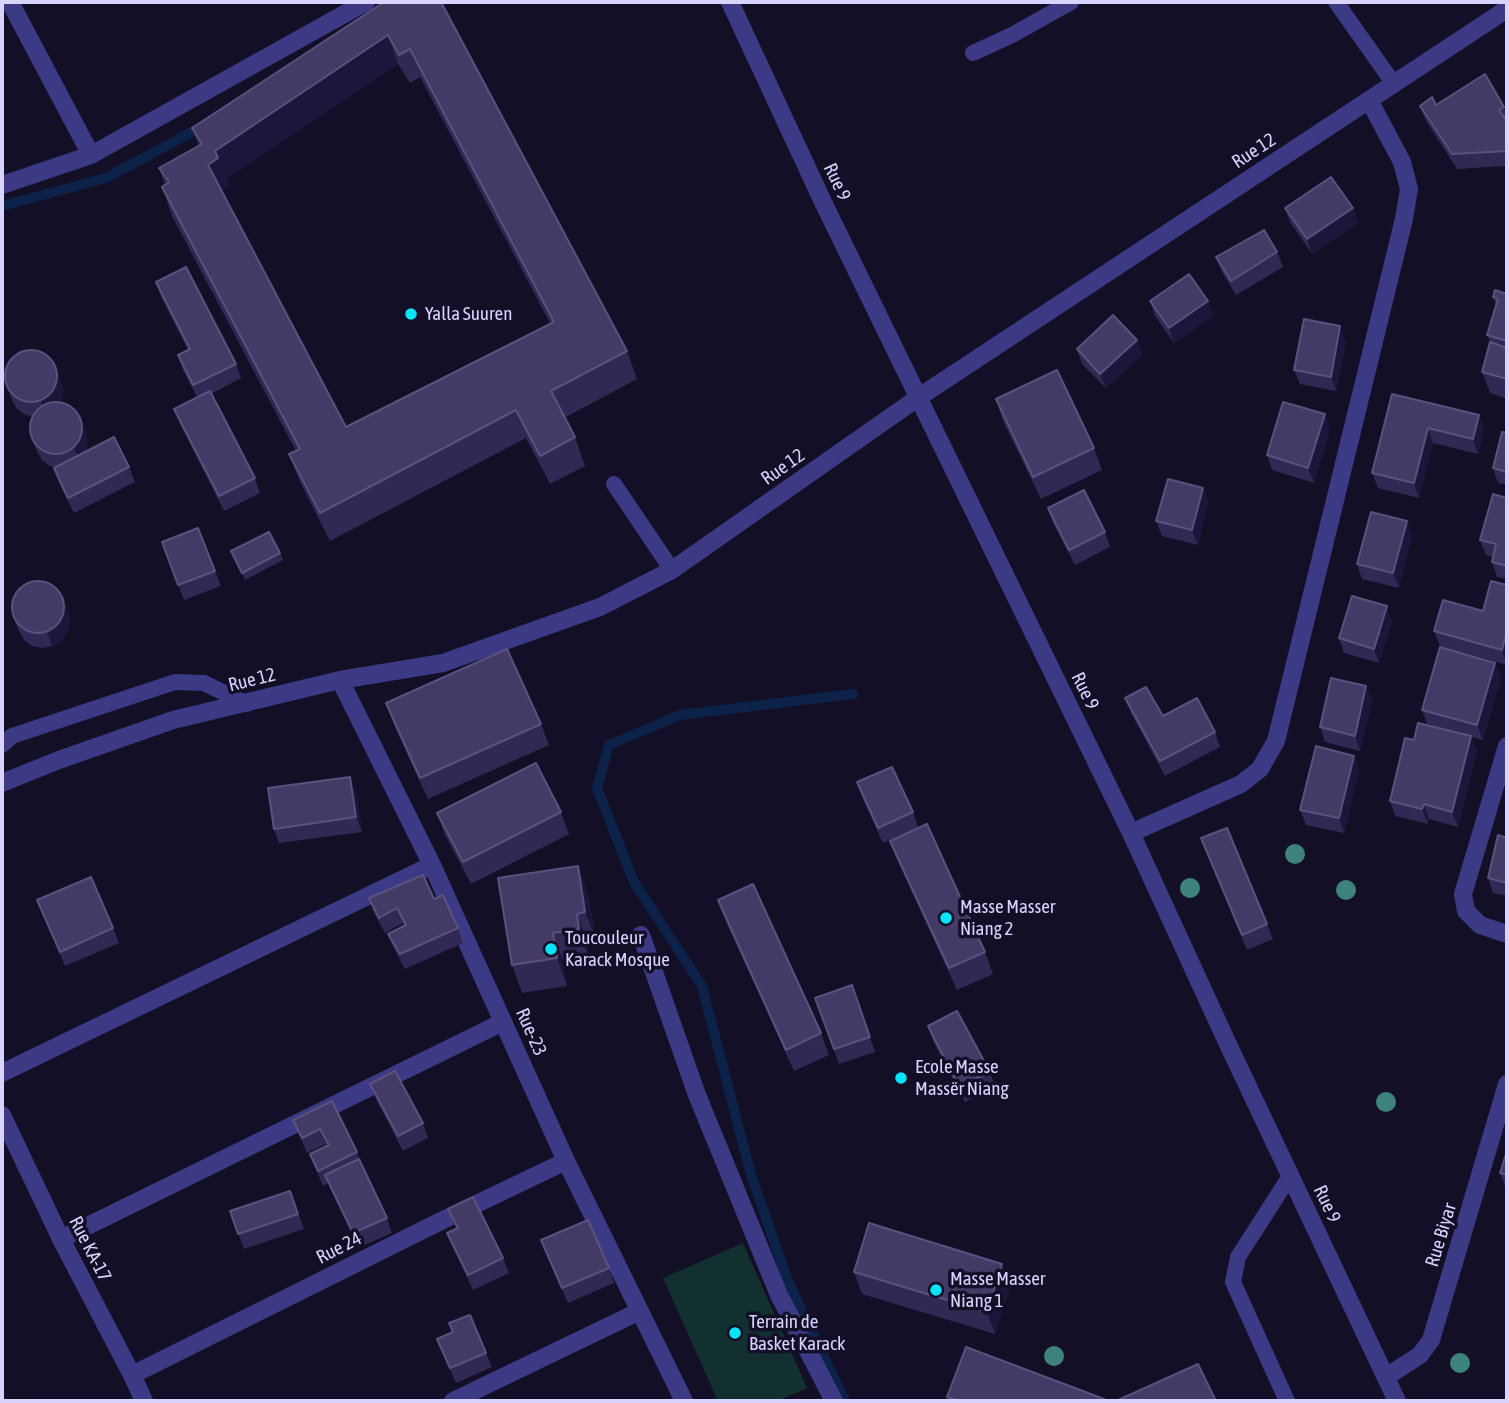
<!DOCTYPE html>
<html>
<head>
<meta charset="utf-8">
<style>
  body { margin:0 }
  #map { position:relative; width:1509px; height:1403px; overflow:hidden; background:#130f26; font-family:"Asap Condensed",sans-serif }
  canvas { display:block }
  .frame { position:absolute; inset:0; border:4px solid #d9d4ff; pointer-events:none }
</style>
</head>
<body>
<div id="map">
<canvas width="1509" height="1403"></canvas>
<div class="frame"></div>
</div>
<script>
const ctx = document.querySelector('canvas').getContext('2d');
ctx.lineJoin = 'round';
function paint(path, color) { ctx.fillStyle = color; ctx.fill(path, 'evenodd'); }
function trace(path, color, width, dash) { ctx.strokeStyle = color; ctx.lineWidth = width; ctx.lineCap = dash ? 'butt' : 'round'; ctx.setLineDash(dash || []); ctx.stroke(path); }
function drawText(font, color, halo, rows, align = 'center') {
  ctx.font = font + ' "Asap Condensed",sans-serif'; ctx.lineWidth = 7; ctx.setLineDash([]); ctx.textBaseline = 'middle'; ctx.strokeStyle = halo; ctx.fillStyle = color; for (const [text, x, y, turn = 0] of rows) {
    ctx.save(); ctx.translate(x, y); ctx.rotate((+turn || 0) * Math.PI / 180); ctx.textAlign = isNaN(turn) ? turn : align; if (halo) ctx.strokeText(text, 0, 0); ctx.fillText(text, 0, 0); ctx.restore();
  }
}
const green = new Path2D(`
  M743,1243L807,1388L778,1401H718L663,1278Z`);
const stream = new Path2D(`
  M2,206L106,178L205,125
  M845,1401L788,1281L751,1175L702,986L634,882L597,788L609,745L680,715L853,694`);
const lane = new Path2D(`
  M1336,2L1394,84
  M973,53L1012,35L1071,2
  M614,484L672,570
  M2,745L12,736L175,682L204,683L247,704
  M1287,1401L1233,1282L1238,1257L1290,1176`);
const street = new Path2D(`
  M10,2L91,155
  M730,2L823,202L1131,833L1226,1040L1397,1401
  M2,185L91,155L366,2
  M340,680L432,865L566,1161L684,1401
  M1507,746L1463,894L1466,911L1480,925L1507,934
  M2,783L59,760L173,720L340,680L443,663L600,607L672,570L919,397L1507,9
  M1131,833L1241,784L1260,769L1276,741L1404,219L1409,189L1402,162L1369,100
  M641,935L697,1095L779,1295L834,1401
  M2,1073L432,865
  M2,1115L61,1239L132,1375L144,1401
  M61,1239L503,1022
  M132,1375L439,1222L566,1161
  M1386,1377L1420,1355L1431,1340L1507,1084
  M453,1401L640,1311`);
const trees = [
  [1295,854],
  [1190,888],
  [1346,890],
  [1386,1102],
  [1054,1356],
  [1460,1363]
];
const wall = new Path2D(`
  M384,2L627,351L637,379L564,418L575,437L585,466L550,484L526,438L330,541L300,482L289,454L296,451L172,216L162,187L165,185L159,168L199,146L192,128ZM398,64L410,83L420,77L550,323L346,427L221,191L229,186L226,179Z
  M1436,105L1504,107L1507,116V166L1457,169L1426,121L1420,106Z
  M1285,208H1353L1358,223L1312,254L1290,222Z
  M1277,252L1283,267L1236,295L1222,272L1216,257Z
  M156,282L236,364L241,378L211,394L255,478L260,493L224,511L180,424L174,409L197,397L183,370L178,355L188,350L161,297Z
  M1507,294V399L1490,393L1482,372L1490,342L1487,335L1496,306L1493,297Z
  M1150,301H1208L1213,316L1174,343L1155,316Z
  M1137,340L1142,355L1106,388L1082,364L1077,349Z
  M1346,341L1336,391L1300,384L1294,370Z
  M61,382L63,392L61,402L86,433L87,444L86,452L129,467L135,482L74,513L59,483L54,468L55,467L50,466L42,460L37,451L31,437L32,416L26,415L17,409L12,400L7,385Z
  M1392,394L1479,415L1484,430L1478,454L1433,443L1419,498L1378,488L1372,473Z
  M996,399L1094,448L1102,470L1041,499L1003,421Z
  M1330,429L1314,483L1272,470L1267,455Z
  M1507,433V485L1498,483L1493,468Z
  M1203,488L1208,502L1198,545L1162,536L1156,521Z
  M1507,498V579L1497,577L1492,562L1493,557L1486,555L1480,540Z
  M1048,508L1105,532L1110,547L1075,565L1053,523Z
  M198,528L221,586L184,600L162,542Z
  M1412,536L1399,588L1362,579L1357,564Z
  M231,551L280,553L283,560L245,580Z
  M1507,585V665L1440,646L1434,631L1483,611Z
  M63,597L68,612L70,622L67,633L61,641L52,646L42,648L32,646L24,640L19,631L13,616Z
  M1392,621L1379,663L1344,653L1339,638Z
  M1495,663L1501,677L1483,740L1471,737L1477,751L1458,827L1429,819L1428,824L1395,816L1390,801L1414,740L1457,733L1427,724L1422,710Z
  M1366,686L1372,701L1360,751L1325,742L1320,727Z
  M1125,698L1163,716L1215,732L1220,747L1165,776L1131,713Z
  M386,703L541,724L549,745L428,799L394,725Z
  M1354,756L1359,770L1344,833L1306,825L1300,810Z
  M857,782L913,812L918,827L883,843L862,797Z
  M356,792L362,832L279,843L274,829Z
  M561,812L569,834L471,884L445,835L437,813Z
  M1201,838L1267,924L1273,939L1247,950Z
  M1507,838V896L1493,893L1488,878Z
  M890,841L985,952L993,974L957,990L898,862Z
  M588,894L596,940L587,942L589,957L563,961L567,986L522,993L512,965Z
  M369,898L434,899L458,928L463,943L405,969L394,949L388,934L404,926L403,923L385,933L374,913Z
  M37,900L113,928L119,943L65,966Z
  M718,900L821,1033L829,1055L794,1071L726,922Z
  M852,985L875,1052L839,1064L815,998Z
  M928,1026L990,1072L995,1087L965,1102L933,1041Z
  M370,1084L423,1123L428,1138L403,1151L376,1099Z
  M332,1101L357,1152L361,1164L387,1218L392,1233L358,1248L328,1183L323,1186L310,1154L327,1146L326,1144L307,1153L293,1120Z
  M1507,1155V1188H1506L1500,1173Z
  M290,1191L304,1229L244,1249L230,1211Z
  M448,1209L503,1258L509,1273L473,1290L453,1248L447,1233L456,1229Z
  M541,1240L609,1268L614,1283L568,1303Z
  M1002,1264L1010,1286L995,1334L862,1294L854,1272Z
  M449,1323L486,1353L492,1367L456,1383L437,1339L453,1332Z
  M947,1397L1105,1401H949Z`);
const shadedWall = new Path2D(`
  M388,35L398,64L226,179L229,186L218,193L208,165L215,151Z
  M1353,208L1358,223L1312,254L1307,239Z
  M1208,301L1213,316L1174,343L1169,328Z
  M1340,326L1346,341L1336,391L1331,377Z
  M1137,340L1142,355L1106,388L1100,374Z
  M56,367L61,382L63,392L61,402L46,416L41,401Z
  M1325,414L1330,429L1314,483L1308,468Z
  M1479,415L1484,430L1478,454L1473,439Z
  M81,419L86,433L87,444L85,453L79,462L74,447Z
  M1428,428L1433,443L1419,498L1414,483Z
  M1203,488L1208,502L1198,545L1192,530Z
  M1407,521L1412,536L1399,588L1393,573Z
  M63,597L68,612L70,622L67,633L61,641L52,646L47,631Z
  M1387,606L1392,621L1379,663L1374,649Z
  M1507,630V665L1502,650Z
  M1495,663L1501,677L1483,740L1477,725Z
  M1366,686L1372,701L1360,751L1355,736Z
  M1471,736L1477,751L1458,827L1452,812Z
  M1354,756L1359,770L1344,833L1339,818Z
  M350,777L356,792L362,832L356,817Z
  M1424,804L1429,819L1428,824L1422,809Z
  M578,866L588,894L596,940L585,912Z
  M577,914L587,942L589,957L579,929Z
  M553,933L563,961L567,986L557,958Z
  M1002,1264L1010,1286L995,1334L987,1312Z`);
const building = new Path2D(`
  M384,2H441L627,351L551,391L575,437L540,456L516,410L320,513L289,454L300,449L162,187L169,182L159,168L202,144L192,128ZM388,35L399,55L410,49L554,322L346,427L208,165L218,158L215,151Z
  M1485,74L1504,107L1499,110L1507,121V151L1452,154L1420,106L1432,97L1436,105Z
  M1331,177L1353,208L1307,239L1285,208Z
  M1264,230L1277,252L1231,281L1216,257Z
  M186,267L236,364L193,385L178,355L190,349L156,282Z
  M1189,274L1208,301L1169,328L1150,301Z
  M1495,290L1507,294V341L1487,335L1498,299L1493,297Z
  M1113,315L1137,340L1100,374L1077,349Z
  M1304,319L1340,326L1331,377L1294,370Z
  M1490,342L1507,348V379L1482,372Z
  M5 376a26 26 0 1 1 52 0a26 26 0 1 1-52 0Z
  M1057,370L1094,448L1033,477L996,399Z
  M210,391L255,478L219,496L174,409Z
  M1392,394L1479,415L1473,439L1428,428L1414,483L1372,473Z
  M1283,402L1325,414L1308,468L1267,455Z
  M30 428a26 26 0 1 1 52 0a26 26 0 1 1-52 0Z
  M1502,432L1507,433V472L1493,468Z
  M114,437L129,467L68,498L54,468Z
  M1168,479L1203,488L1192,530L1156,521Z
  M1084,490L1105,532L1069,550L1048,508Z
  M1493,494L1507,498V566L1492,562L1496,544L1480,540Z
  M1371,512L1407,521L1393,573L1357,564Z
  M198,528L215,571L178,585L162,542Z
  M269,532L280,553L242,573L231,551Z
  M1491,581L1507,585V630L1502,650L1434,631L1443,600L1483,611Z
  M12 607a26 26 0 1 1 52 0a26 26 0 1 1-52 0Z
  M1352,596L1387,606L1374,649L1339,638Z
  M1440,647L1495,663L1477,725L1422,710Z
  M507,649L541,724L420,778L386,703Z
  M1331,678L1366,686L1355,736L1320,727Z
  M1146,687L1163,716L1197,698L1215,732L1160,761L1125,698Z
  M1418,723L1471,736L1452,812L1424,804L1422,809L1390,801L1405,738L1414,740Z
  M1316,746L1354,756L1339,818L1300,810Z
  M536,763L561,812L463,862L437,813Z
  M892,767L913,812L878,828L857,782Z
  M350,777L356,817L274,829L268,788Z
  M927,824L985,952L949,968L890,841Z
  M1227,828L1267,924L1242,935L1201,838Z
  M1498,835L1507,838V883L1488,878Z
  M578,866L585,912L577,914L579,929L553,933L557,958L512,965L498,878Z
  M423,875L434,899L443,895L458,928L400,954L388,934L406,925L397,908L379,918L369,898Z
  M91,877L113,928L60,952L37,900Z
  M753,884L821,1033L786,1050L718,900Z
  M852,985L870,1037L834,1049L815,998Z
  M957,1011L990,1072L959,1087L928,1026Z
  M395,1071L423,1123L398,1136L370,1084Z
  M332,1101L357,1152L318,1171L310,1154L329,1145L320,1129L302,1138L293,1120Z
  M1506,1154L1507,1155V1175L1500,1173Z
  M359,1159L387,1218L353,1233L325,1175Z
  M290,1191L298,1214L238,1234L230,1211Z
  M473,1197L503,1258L468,1275L447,1233L458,1228L448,1209Z
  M588,1220L609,1268L562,1288L541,1240Z
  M869,1223L1002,1264L987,1312L854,1272Z
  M470,1315L486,1353L450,1368L437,1339L453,1332L449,1323Z
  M966,1347L1104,1399V1401H960L947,1397Z
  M1198,1364L1216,1401H1116Z`);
const markers = [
  [411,314,7,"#00e5ff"],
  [946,918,7,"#00e5ff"],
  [551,949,7,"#00e5ff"],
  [901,1078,7,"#00e5ff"],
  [936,1290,7,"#00e5ff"],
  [735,1333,7,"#00e5ff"]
];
const streetNames = [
  ["Rue 12",1254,151,-33],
  ["Rue 9",837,182,65],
  ["Rue 12",783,467,-35],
  ["Rue 12",252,680,-14],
  ["Rue 9",1085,691,64],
  ["Rue-23",531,1032,66],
  ["Rue 9",1327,1204,65],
  ["Rue Biyar",1441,1235,-73],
  ["Rue 24",339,1248,-27],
  ["Rue KA-17",90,1249,63]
];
const poiNames = [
  ["Yalla Suuren",425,314],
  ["Masse Masser",960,907],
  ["Niang 2",960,929],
  ["Toucouleur",565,938],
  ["Karack Mosque",565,960],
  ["Ecole Masse",915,1067],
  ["Massër Niang",915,1089],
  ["Masse Masser",950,1279],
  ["Niang 1",950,1301],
  ["Terrain de",749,1322],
  ["Basket Karack",749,1344]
];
paint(green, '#12302f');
trace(stream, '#0c2248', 10);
trace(lane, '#3d3a85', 16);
trace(street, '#3d3a85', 18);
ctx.fillStyle = '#3d827b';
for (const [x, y] of trees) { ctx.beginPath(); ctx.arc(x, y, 10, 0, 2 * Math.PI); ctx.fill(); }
paint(wall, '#312854');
paint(shadedWall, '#1d163a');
paint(building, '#433a66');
trace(building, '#5a527e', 2);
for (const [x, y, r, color] of markers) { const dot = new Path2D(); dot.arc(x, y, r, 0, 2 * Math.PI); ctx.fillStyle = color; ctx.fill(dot); trace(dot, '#130f26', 2.5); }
drawText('19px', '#d9d4ff', '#130f26', streetNames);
drawText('19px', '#d9d4ff', '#130f26', poiNames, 'left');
</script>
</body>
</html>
